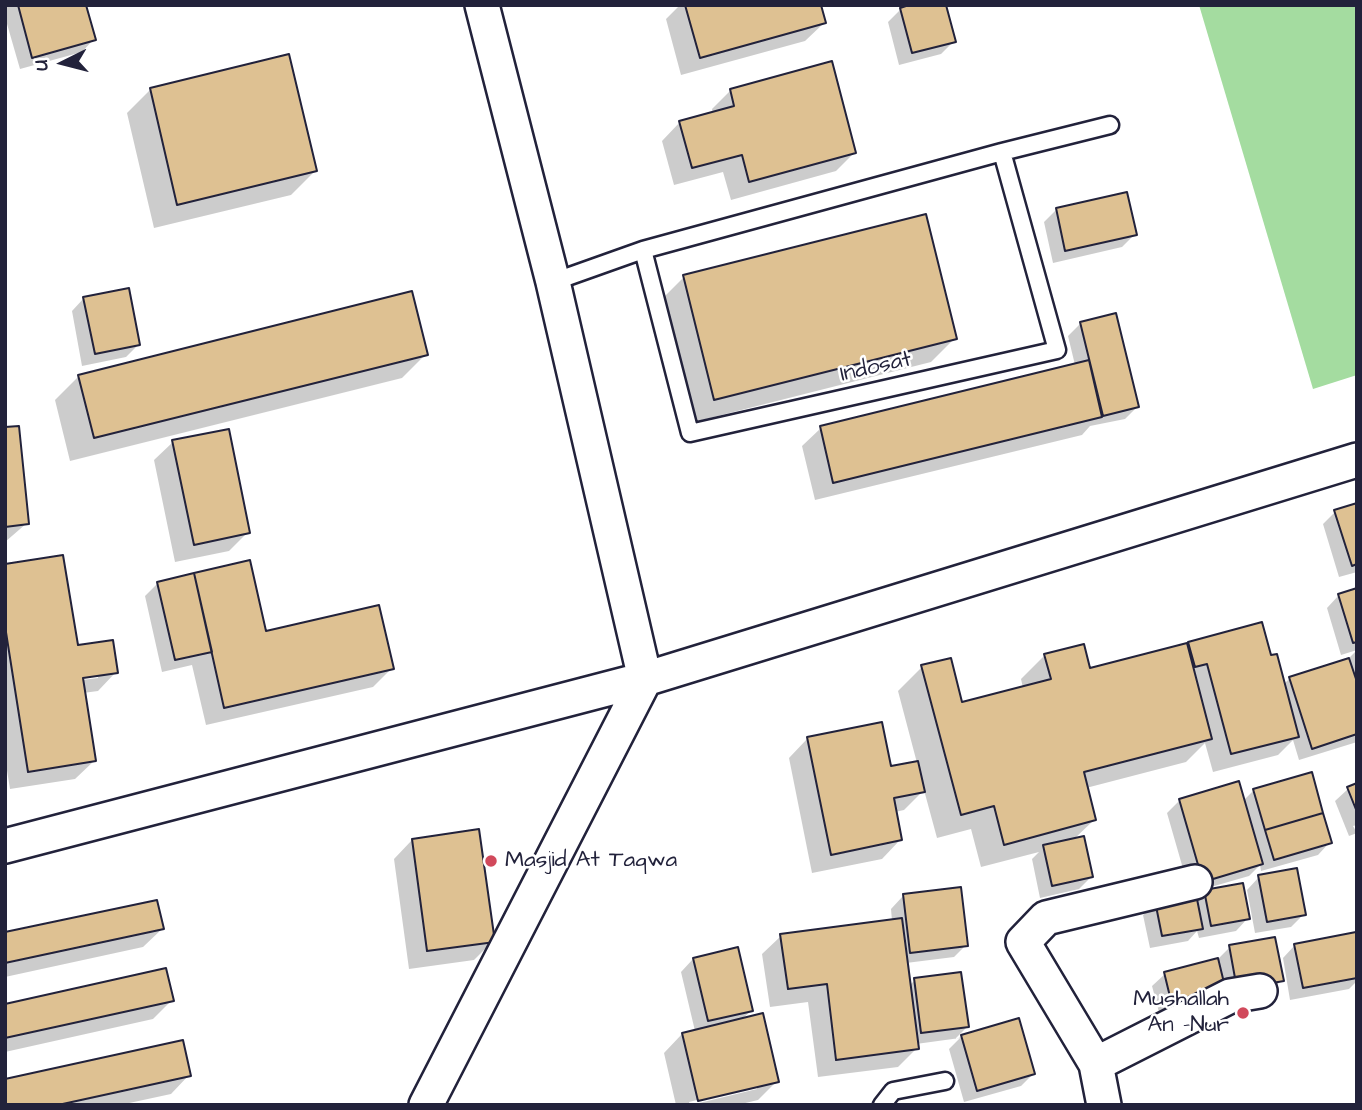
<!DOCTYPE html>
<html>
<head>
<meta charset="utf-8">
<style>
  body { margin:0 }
  #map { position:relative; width:1362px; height:1110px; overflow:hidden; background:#fff; font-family:"Architects Daughter",sans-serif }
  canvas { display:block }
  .frame { position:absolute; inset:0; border:7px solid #22223b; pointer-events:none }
  .north { position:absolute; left:28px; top:28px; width:70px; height:70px; -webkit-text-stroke:5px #fff; paint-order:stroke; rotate:264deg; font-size:19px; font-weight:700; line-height:28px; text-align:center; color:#22223b }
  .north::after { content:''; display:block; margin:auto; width:24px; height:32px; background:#22223b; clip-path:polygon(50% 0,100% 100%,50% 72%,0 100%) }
</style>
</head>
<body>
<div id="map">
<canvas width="1362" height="1110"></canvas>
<div class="frame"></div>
<div class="north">U</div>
</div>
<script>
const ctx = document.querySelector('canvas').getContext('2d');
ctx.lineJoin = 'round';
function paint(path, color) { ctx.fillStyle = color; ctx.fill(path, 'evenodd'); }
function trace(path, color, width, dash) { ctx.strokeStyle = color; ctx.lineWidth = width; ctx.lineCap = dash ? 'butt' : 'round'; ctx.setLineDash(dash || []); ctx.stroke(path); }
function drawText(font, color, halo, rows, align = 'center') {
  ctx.font = font + ' "Architects Daughter",sans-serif'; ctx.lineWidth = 5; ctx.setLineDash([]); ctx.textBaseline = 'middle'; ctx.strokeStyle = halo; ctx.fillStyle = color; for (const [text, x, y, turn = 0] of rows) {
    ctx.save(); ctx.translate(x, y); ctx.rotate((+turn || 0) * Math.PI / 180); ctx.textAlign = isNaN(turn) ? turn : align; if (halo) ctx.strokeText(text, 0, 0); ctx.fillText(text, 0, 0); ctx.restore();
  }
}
const green = new Path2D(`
  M1199,5H1357V375L1313,389Z`);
const shadow = new Path2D(`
  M5,5H85L94,39L82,52L20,69L5,17Z
  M680,5H819L824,23L805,41L681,75L666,19Z
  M901,9L954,41L941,54L899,65L888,22Z
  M151,89L315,171L291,195L154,228L127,113Z
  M730,91L854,153L836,171L731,200L723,172L674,185L662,141L680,122L713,114L712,109Z
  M1057,209L1135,234L1122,247L1053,263L1044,222Z
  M684,277L955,338L931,362L690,423L660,301Z
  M84,298L138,345L126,357L82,366L72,311Z
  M1081,323L1137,407L1125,419L1090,426L1082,435L815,500L802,446L821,428L1075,365L1068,336Z
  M426,354L402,378L70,461L55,400L79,376Z
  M5,429L27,523L5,542Z
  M173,442L248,532L229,551L175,562L154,460Z
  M1357,505V572L1339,577L1323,524L1335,512Z
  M5,566L76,647L116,672L98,691L83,693L94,761L75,779L10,789L5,758ZM98,674V678L74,681V678Z
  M158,583L265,633L392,668L373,687L206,725L192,665L162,672L145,596Z
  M1357,590V650L1341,655L1327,608L1339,595Z
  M1189,643L1270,658L1283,685L1290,678L1347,660L1357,650V742L1299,760L1293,740L1278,755L1213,772L1205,743L1186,762L1086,788L1094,820L1073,840L1091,877L1079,889L1040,898L1032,859L1039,852L981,867L971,829L937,838L924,790L904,810L895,812L900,840L882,859L812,873L789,758L807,739L889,769L917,763L898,691L922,667L961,704L1023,688L1021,679L1045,655L1089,671Z
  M1357,785V825L1353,826L1357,833L1349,836L1335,801L1348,789Z
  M1254,790L1330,842L1318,855L1261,871L1260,865L1249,876L1190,893L1167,813L1179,801H1243Z
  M412,840L493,941L474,960L409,969L394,859Z
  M1259,877L1304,914L1291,927L1255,933L1247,890Z
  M1206,891L1248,918L1236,931L1199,938L1197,931L1188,941L1150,948L1143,915L1156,903L1196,901Z
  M903,896L966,945L954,957L906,963L909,986L915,980L967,1027L955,1039L1018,1020L1033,1074L1021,1086L964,1102L949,1049L960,1038L916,1044L917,1048L898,1067L818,1077L808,1002L770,1007L762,954L781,936L892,921L891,909Z
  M162,929L143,947L5,977V934Z
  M1354,934L1357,981L1349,989L1290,1000L1283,958L1295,945Z
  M1230,947L1282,980L1269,992L1160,1016L1152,986L1165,974L1217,960Z
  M693,959L752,1010L742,1019L777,1081L758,1100L737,1105H691L757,1089V1085L689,1102L690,1105H676L664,1053L682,1034L695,1031L681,972Z
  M172,1000L153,1019L5,1052V1005Z
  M189,1075L171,1094L120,1105H5Z`);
const building = new Path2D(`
  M18,5H86L96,40L32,58Z
  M685,5H821L826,23L700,58Z
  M909,5H946L956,42L912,53L900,8Z
  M289,54L317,171L177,205L150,88Z
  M832,61L856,153L749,182L742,155L692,168L679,121L734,106L730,89Z
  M1127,192L1137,235L1065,251L1056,208Z
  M926,214L957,339L714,400L683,275Z
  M129,288L140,345L95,354L83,297Z
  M412,291L428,355L94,438L78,375Z
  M1116,313L1139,407L1103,416L1080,322Z
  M1089,360L1102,417L833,483L820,426Z
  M19,426L29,524L5,527V427Z
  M229,429L250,533L194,545L172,440Z
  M1357,503V564L1352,566L1334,510Z
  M63,555L78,645L113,640L118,673L83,678L96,761L28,772L5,626V564Z
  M250,560L266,631L379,605L394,669L224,708L194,573Z
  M194,573L212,652L175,660L157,582Z
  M1357,588V642L1353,643L1338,594Z
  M1262,622L1271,655L1277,654L1299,737L1231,754L1207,664L1195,667L1188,642Z
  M1187,643L1212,739L1084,772L1096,820L1004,845L994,806L961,815L921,665L951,658L962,702L1051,679L1044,654L1084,644L1090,668Z
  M1349,658L1357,682V734L1312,749L1289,677Z
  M882,722L891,766L918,761L925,792L894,798L902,840L831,855L807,737Z
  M1312,772L1323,813L1265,830L1253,789Z
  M1239,781L1263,864L1203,882L1179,799Z
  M1357,783V812L1347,787Z
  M1323,813L1332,843L1274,860L1265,830Z
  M479,829L495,942L427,951L412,839Z
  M1084,836L1093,877L1052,886L1043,845Z
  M1297,868L1306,915L1267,922L1258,875Z
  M1243,883L1250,919L1211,926L1204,890Z
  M961,887L968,946L910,953L903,894Z
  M1196,894L1203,929L1162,936L1155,901Z
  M157,900L164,929L5,963V932Z
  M902,918L919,1049L836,1060L827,984L788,989L780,934Z
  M1356,932L1357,978L1303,988L1294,944Z
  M1275,937L1284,981L1237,989L1229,945Z
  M738,947L753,1011L708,1021L693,958Z
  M1218,958L1226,991L1172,1005L1164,972Z
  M166,968L174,1001L5,1038V1004Z
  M961,972L969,1027L921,1033L914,978Z
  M763,1013L779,1082L698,1101L682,1033Z
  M1019,1018L1035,1074L977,1091L961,1035Z
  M183,1040L191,1076L58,1105H5V1079Z`);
const lane = new Path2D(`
  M643,250L690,433L1057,350L1002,152L1110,125
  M553,282L643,250L1002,152
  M882,1105L893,1091L945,1081`);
const street = new Path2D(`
  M5,846L645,679L1357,460
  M1096,1064L1230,996L1260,991
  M426,1105L645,679L553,282L482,5
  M1104,1105L1096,1064L1023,942L1046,918L1195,882`);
const markers = [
  [491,861,7,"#d1495b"],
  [1243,1013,7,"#d1495b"]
];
const streetNames = [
  ["Indosat",876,368,-13]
];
const poiNames = [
  ["Masjid At Taqwa",505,861],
  ["Mushallah",1229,1000,"right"],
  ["An -Nur",1229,1026,"right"]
];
paint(green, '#a4dca0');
paint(shadow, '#0003');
paint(building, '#dec192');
trace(building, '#22223b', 2);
trace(lane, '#22223b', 21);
trace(street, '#22223b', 38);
trace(lane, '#fff', 16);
trace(street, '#fff', 33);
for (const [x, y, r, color] of markers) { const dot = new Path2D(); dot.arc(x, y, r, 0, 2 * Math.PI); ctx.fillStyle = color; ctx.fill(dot); trace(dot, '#fff', 2.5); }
drawText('23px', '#22223b', '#fff', streetNames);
drawText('23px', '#22223b', '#fff', poiNames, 'left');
</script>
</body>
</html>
